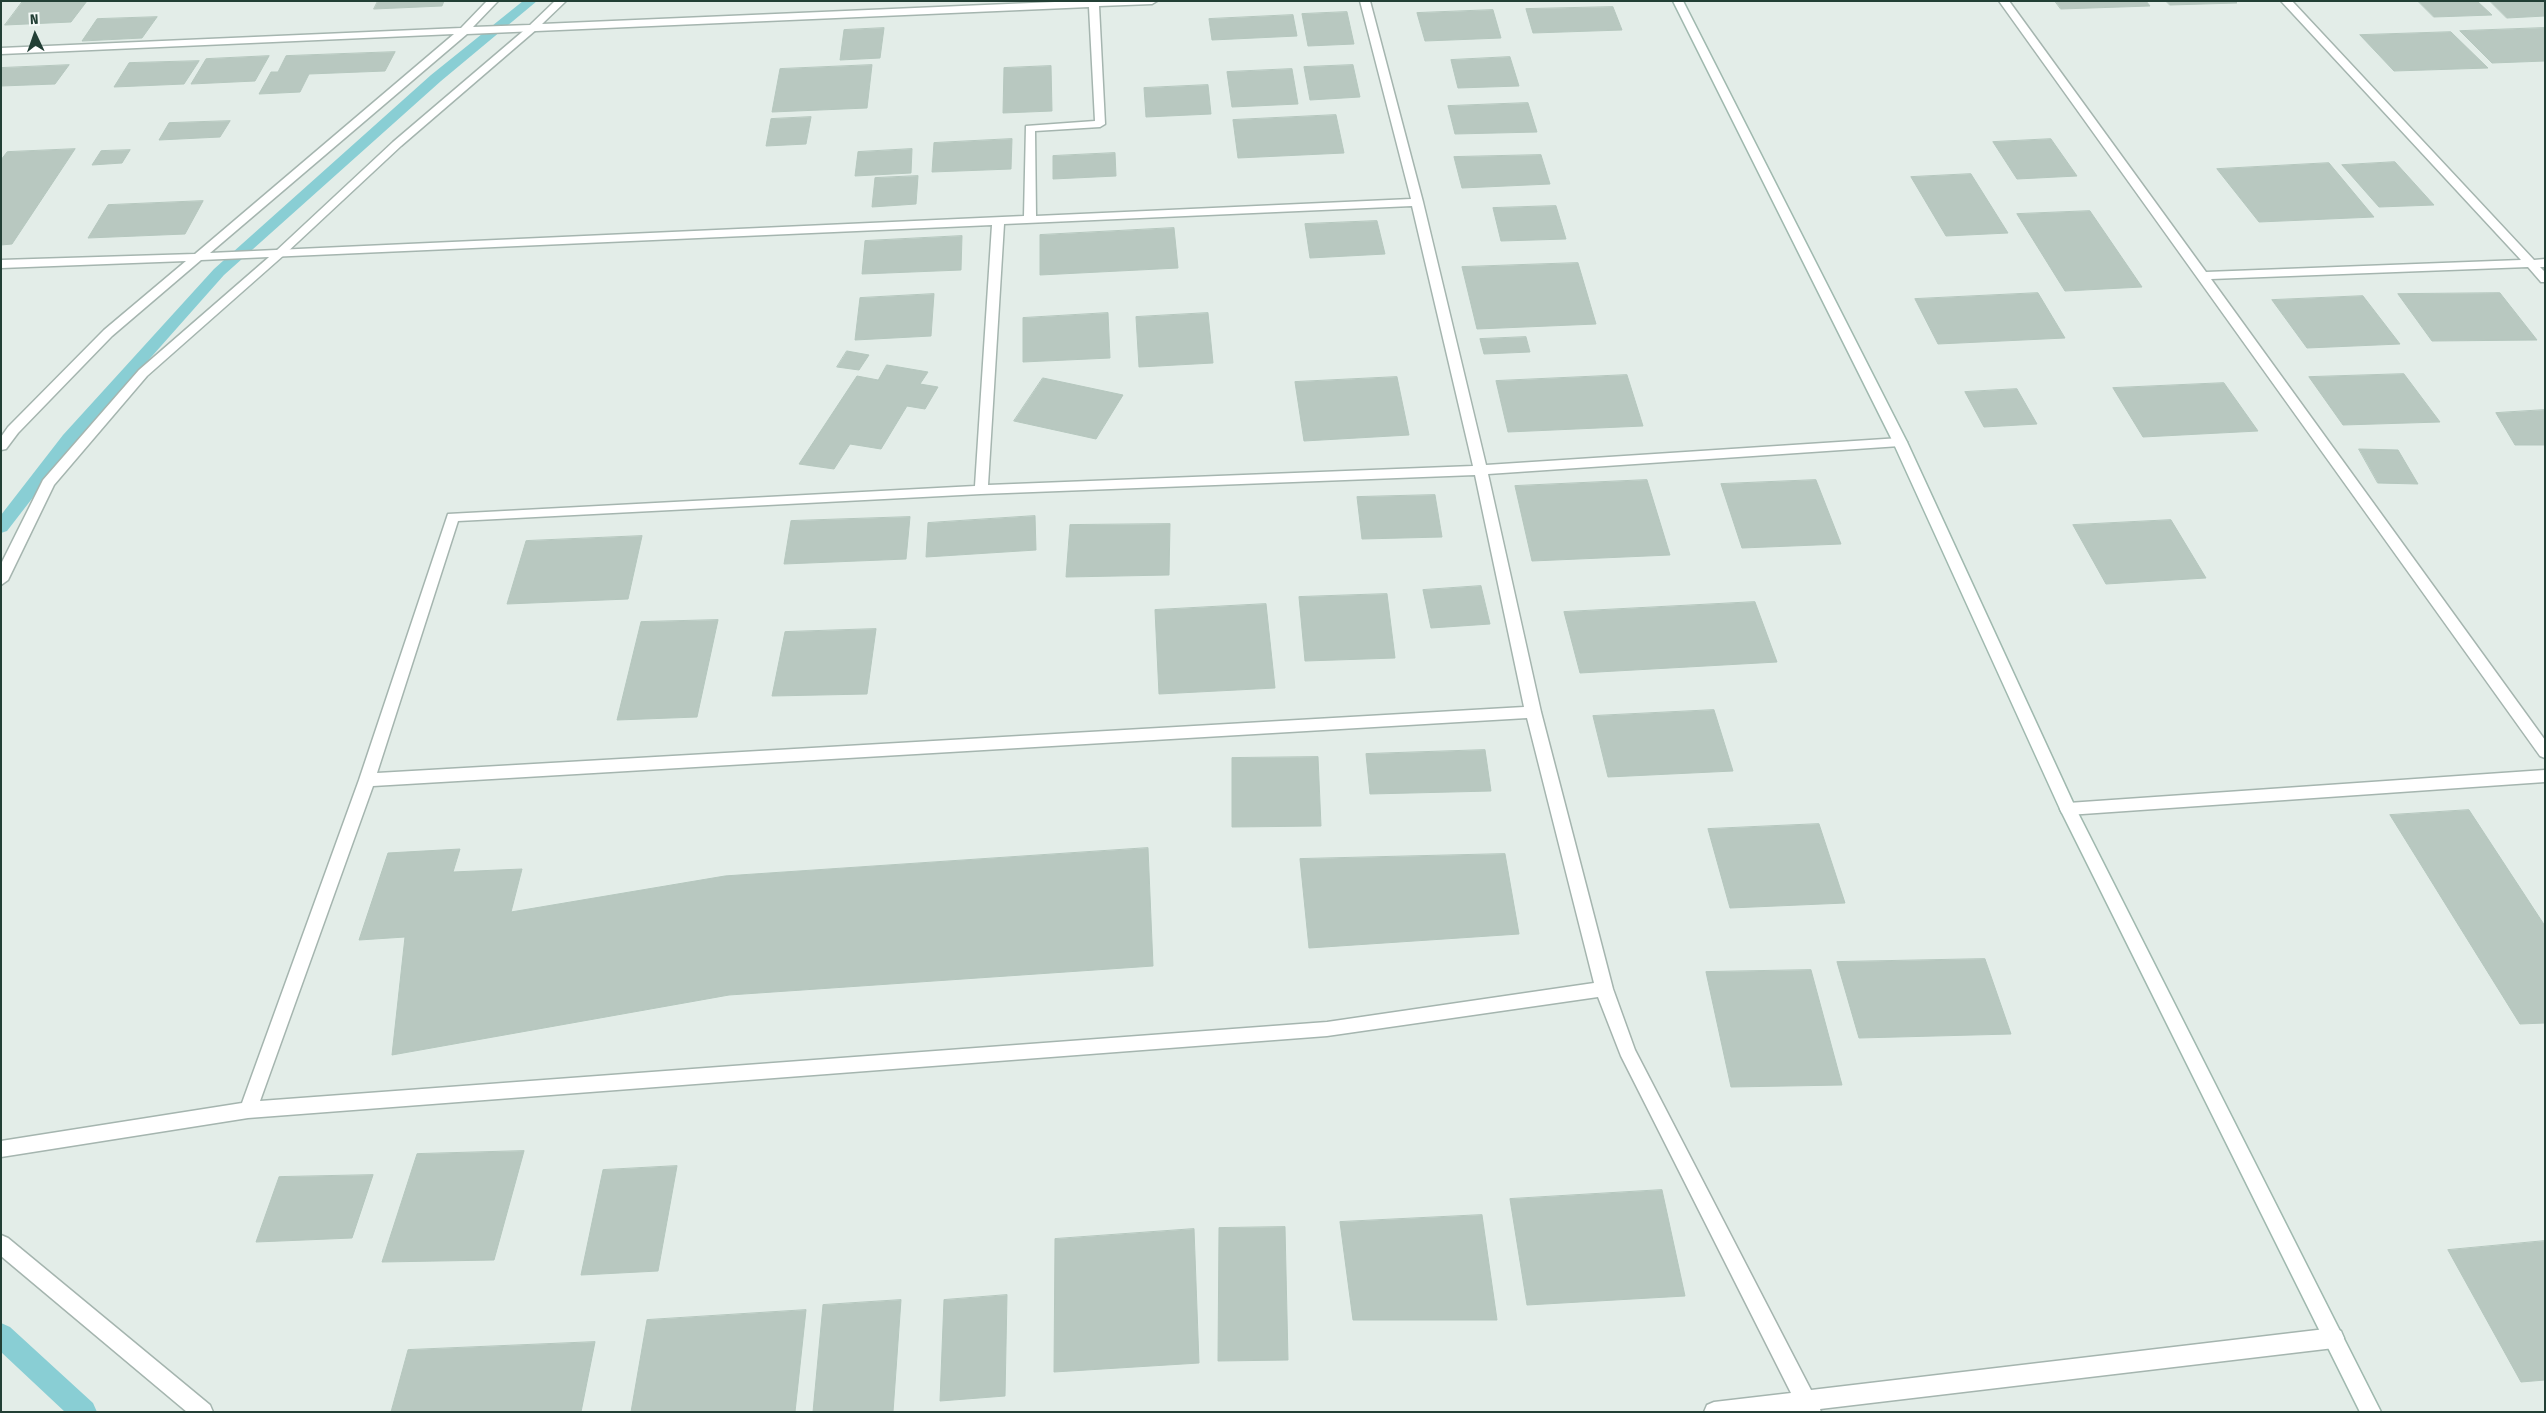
<!DOCTYPE html>
<html>
<head>
<meta charset="utf-8">
<style>
  body { margin:0 }
  #map { position:relative; width:2546px; height:1413px; overflow:hidden; background:#e3ede8; font-family:"Fira Sans Condensed",sans-serif }
  canvas { display:block }
  .frame { position:absolute; inset:0; border:2px solid #223f35; pointer-events:none }
  .north { position:absolute; left:10px; top:10px; width:50px; height:50px; -webkit-text-stroke:4px #f3f9f6; paint-order:stroke; rotate:357deg; font-size:14px; font-weight:700; line-height:20px; text-align:center; color:#223f35 }
  .north::after { content:''; display:block; margin:auto; width:18px; height:22px; background:#223f35; clip-path:polygon(50% 0,100% 100%,50% 72%,0 100%) }
</style>
</head>
<body>
<div id="map">
<canvas width="2546" height="1413"></canvas>
<div class="frame"></div>
<div class="north">N</div>
</div>
<script>
const ctx = document.querySelector('canvas').getContext('2d');
ctx.lineJoin = 'round';
function paint(path, color) { ctx.fillStyle = color; ctx.fill(path, 'evenodd'); }
function trace(path, color, width, dash) { ctx.strokeStyle = color; ctx.lineWidth = width; ctx.lineCap = dash ? 'butt' : 'round'; ctx.setLineDash(dash || []); ctx.stroke(path); }
const stream = new Path2D(`
  M523,1H537L441,81L224,275L75,443L7,531L1,533V515L63,435L214,269L431,75Z
  M1,1323L10,1327L93,1403L97,1412H65L1,1352Z`);
const building = new Path2D(`
  M23,1H87L71,22L5,25Z
  M378,1H444L442,6L374,9Z
  M2055,1H2146L2150,6L2061,9Z
  M2166,1H2235L2237,3L2170,5Z
  M2418,1H2477L2492,15L2434,17Z
  M2490,1H2545V16L2507,18Z
  M1613,7L1622,30L1533,33L1526,9Z
  M1493,10L1501,38L1425,41L1417,13Z
  M1347,12L1354,44L1308,46L1302,14Z
  M1293,15L1297,36L1212,40L1209,19Z
  M157,17L142,38L82,41L97,19Z
  M884,28L880,58L840,60L844,30Z
  M2544,28L2545,61L2492,63L2460,31Z
  M2451,32L2488,68L2394,71L2360,35Z
  M395,52L385,71L309,74L300,92L259,94L271,72H278L286,56Z
  M269,56L255,81L191,84L206,59Z
  M1510,57L1519,86L1458,88L1451,60Z
  M199,61L184,84L114,87L129,63Z
  M69,65L55,84L1,86V68Z
  M872,65L867,108L772,112L780,69Z
  M1353,65L1360,97L1310,100L1304,67Z
  M1051,66L1052,111L1003,113L1004,68Z
  M1292,69L1298,104L1232,107L1227,72Z
  M1208,85L1211,114L1146,117L1144,88Z
  M1528,103L1537,132L1455,134L1448,106Z
  M1336,115L1344,153L1238,158L1233,120Z
  M811,117L806,144L766,146L771,119Z
  M230,121L220,137L159,140L169,123Z
  M1012,139L1011,169L932,172L934,143Z
  M2051,139L2077,176L2017,179L1993,142Z
  M75,149L12,244L1,245V160L7,152Z
  M912,149L911,173L855,176L858,152Z
  M130,150L122,163L92,165L101,151Z
  M1115,153L1116,176L1053,179V156Z
  M1541,155L1550,184L1462,188L1454,157Z
  M2395,162L2434,205L2379,207L2342,165Z
  M2329,163L2374,217L2259,222L2217,169Z
  M1971,174L2008,233L1946,236L1911,177Z
  M918,176L916,204L872,207L875,178Z
  M203,201L185,234L88,238L108,205Z
  M1556,206L1566,239L1501,241L1493,208Z
  M2090,211L2142,287L2065,291L2017,214Z
  M1377,221L1385,254L1310,258L1305,224Z
  M1174,228L1178,268L1040,275V235Z
  M962,236L961,270L862,274L865,241Z
  M1578,263L1596,324L1477,329L1462,267Z
  M2038,293L2065,338L1938,344L1915,299Z
  M2500,293L2537,340L2432,341L2398,294Z
  M934,294L931,336L855,340L860,298Z
  M2363,296L2400,344L2307,348L2272,300Z
  M1108,313L1110,358L1023,362V318Z
  M1208,313L1213,363L1139,367L1136,317Z
  M1526,337L1530,352L1484,354L1480,339Z
  M847,351L869,355L859,370L837,367Z
  M887,365L928,372L920,384L938,387L925,409L907,406L881,449L850,444L834,469L799,464L857,376L878,380Z
  M2404,374L2440,422L2343,425L2309,377Z
  M1627,375L1643,426L1508,432L1496,381Z
  M1397,377L1409,435L1304,441L1295,382Z
  M1043,378L1123,395L1096,439L1014,421Z
  M2224,383L2258,431L2143,437L2113,388Z
  M2017,389L2037,424L1984,427L1965,392Z
  M2545,410V445H2515L2496,413Z
  M2359,449L2398,450L2418,484L2378,483Z
  M1647,480L1670,555L1532,561L1515,486Z
  M1816,480L1841,544L1742,548L1721,484Z
  M1435,495L1442,537L1362,539L1357,497Z
  M1035,516L1036,550L926,557L928,523Z
  M910,517L906,559L784,564L791,521Z
  M2171,520L2206,578L2106,584L2073,525Z
  M1170,524L1169,575L1066,577L1070,525Z
  M642,536L628,599L507,604L526,541Z
  M1481,586L1490,624L1431,628L1423,590Z
  M1387,594L1395,658L1305,661L1299,597Z
  M1755,602L1777,662L1580,673L1564,612Z
  M1266,604L1275,688L1159,694L1155,610Z
  M718,620L697,717L617,720L641,622Z
  M876,629L867,694L772,696L785,632Z
  M1714,710L1733,771L1608,777L1593,716Z
  M1485,750L1491,791L1370,794L1366,754Z
  M1318,757L1321,826L1232,827V758Z
  M2469,810L2545,926V1023L2520,1024L2390,815Z
  M1819,824L1845,903L1730,908L1708,829Z
  M1148,848L1153,966L729,995L392,1055L405,937L359,940L388,853L460,849L453,872L522,869L511,912L725,876Z
  M1505,854L1519,934L1309,948L1300,859Z
  M1985,959L2011,1034L1859,1038L1837,962Z
  M1811,970L1842,1085L1731,1087L1706,972Z
  M524,1151L494,1260L382,1262L417,1154Z
  M677,1166L658,1271L581,1275L603,1170Z
  M373,1175L352,1238L256,1242L279,1177Z
  M1662,1190L1685,1296L1527,1305L1510,1199Z
  M1482,1215L1497,1320H1353L1340,1222Z
  M1285,1227L1288,1360L1218,1361L1219,1228Z
  M1194,1229L1199,1363L1054,1372L1055,1239Z
  M2545,1241V1380L2521,1382L2448,1250Z
  M1007,1295L1005,1396L940,1401L944,1300Z
  M901,1300L893,1412H813L823,1305Z
  M806,1310L795,1412H631L647,1320Z
  M595,1342L581,1412H391L408,1350Z`);
const lane = new Path2D(`
  M528,27L537,29L401,146L284,255L147,376L54,485L8,580L1,585V564L43,480L139,370L276,251L393,142Z`);
const street = new Path2D(`
  M487,1H498L473,27L530,25L555,1H566L542,24L1078,1H1157L1152,4L1099,6L1105,124L1100,127L1035,131L1036,216L1411,199L1360,1H1370L1423,202L1486,465L1900,438L1907,442L1900,446L1488,474L1541,712L1613,989L1635,1050L1811,1390L2334,1328L2341,1331L2344,1338L2341,1345L2334,1348L1820,1409L1821,1412H1704L1707,1405L1714,1402L1791,1393L1621,1056L1598,997L1327,1036L248,1118L1,1157V1141L242,1103L359,780L448,514L975,486L992,225L201,260L112,336L18,433L6,449L1,450V437L8,427L104,330L186,261L1,268V260L195,254L454,34L1,54V48L461,28ZM1089,7L1095,121L1026,126L1024,216L210,253L467,34ZM1412,206L1473,466L988,485L1004,224ZM1475,475L1524,707L377,773L458,521L981,494ZM1527,718L1594,983L1327,1022L260,1101L373,786Z
  M1999,1H2009L2206,272L2521,260L2281,1H2292L2534,260L2545,259V267H2540L2545,272V282H2541L2528,267L2211,279L2545,740V758L2540,756Z
  M2545,770V782L2068,815L2062,813L2060,809L2062,805L2068,803Z
  M1,1235L8,1238L210,1405L213,1412H187L1,1256Z`);
const secondary = new Path2D(`
  M1673,1H1683L1907,442L2076,809L2381,1412H2360L2060,809L1893,442Z`);
paint(stream, '#89ced4');
paint(building, '#b8c8c0');
trace(building, '#b5c7be', 1);
trace(lane, '#a5b5af', 3);
trace(street, '#a5b5af', 3);
trace(secondary, '#a0b9af', 3);
paint(lane, '#fff');
paint(street, '#fff');
paint(secondary, '#fff');
</script>
</body>
</html>
